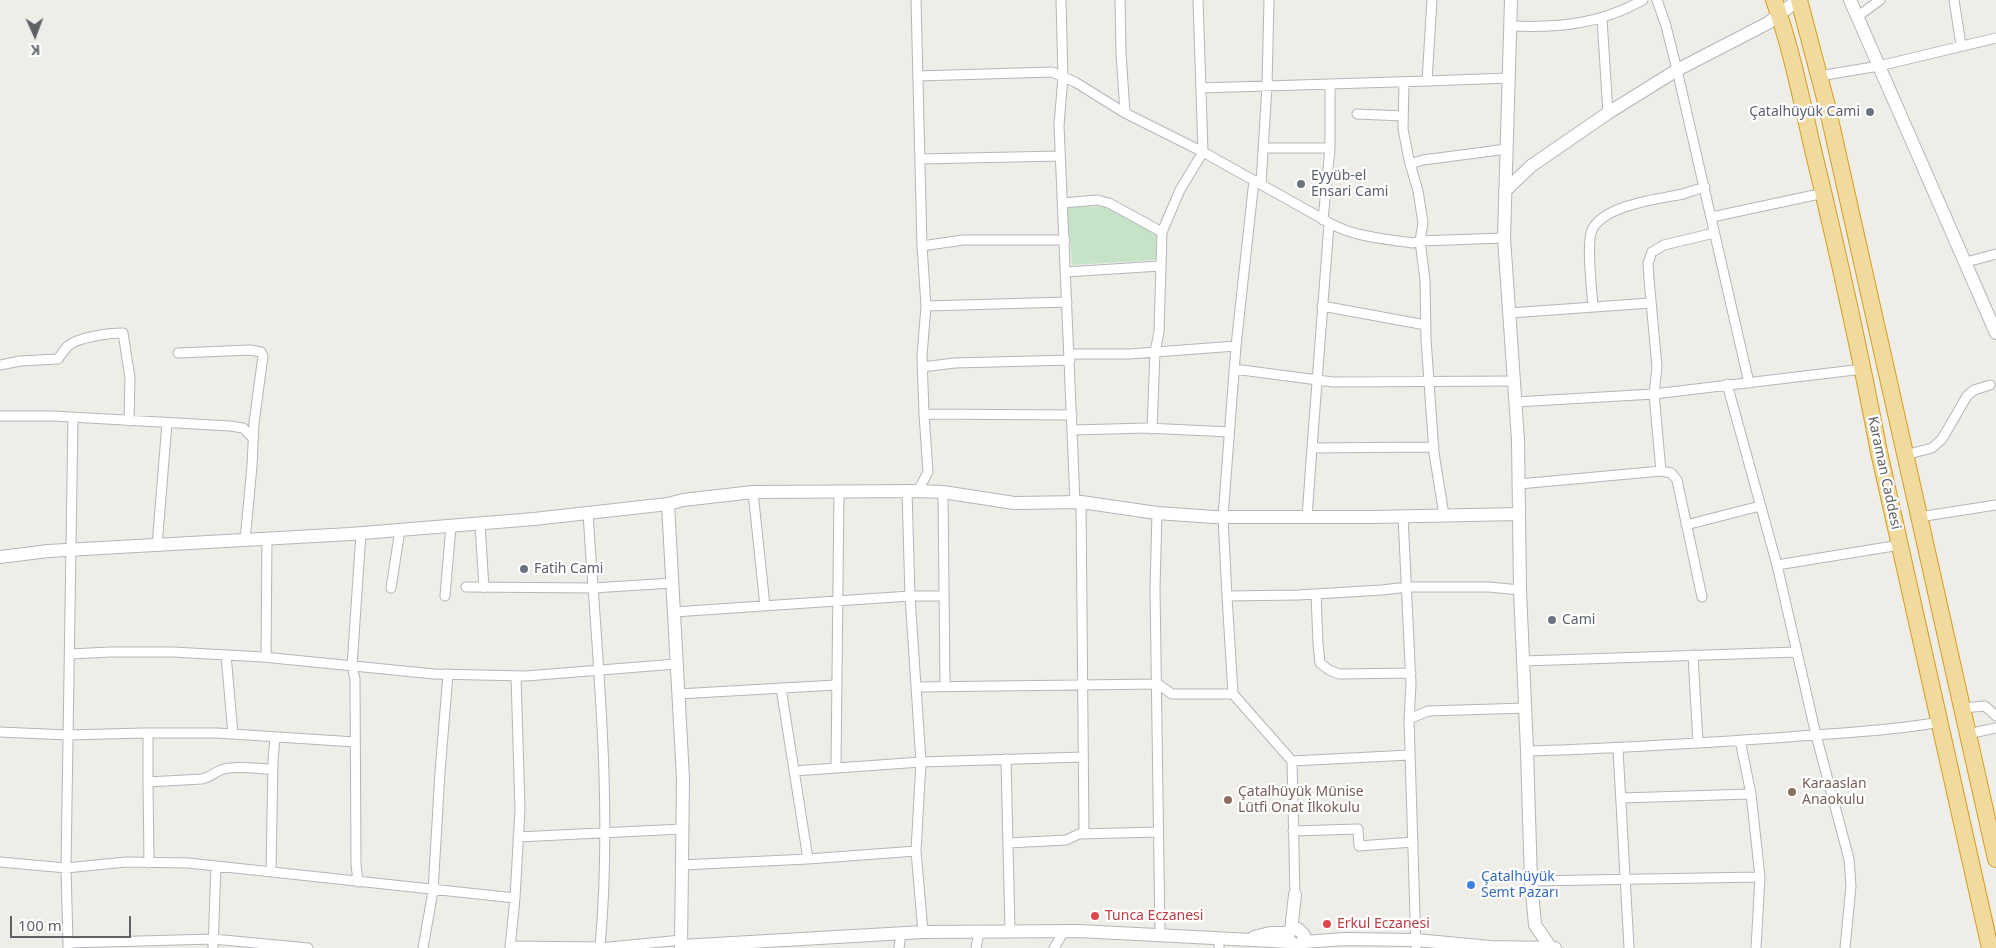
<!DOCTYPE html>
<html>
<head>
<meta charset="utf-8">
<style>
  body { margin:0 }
  #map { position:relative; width:1996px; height:948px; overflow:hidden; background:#efede7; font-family:"Noto Sans",sans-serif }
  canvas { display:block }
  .north { position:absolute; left:10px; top:10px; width:50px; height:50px; -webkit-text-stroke:4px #fff; paint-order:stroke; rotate:178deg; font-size:14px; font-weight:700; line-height:20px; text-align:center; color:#5e6165 }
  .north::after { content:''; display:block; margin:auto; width:18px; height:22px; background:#5e6165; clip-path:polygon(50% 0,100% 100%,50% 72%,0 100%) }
  .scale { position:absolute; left:10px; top:916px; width:121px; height:22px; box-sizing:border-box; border:2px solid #5e6165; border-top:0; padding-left:6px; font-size:15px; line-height:18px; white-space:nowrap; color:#5e6165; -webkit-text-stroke:4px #fff; paint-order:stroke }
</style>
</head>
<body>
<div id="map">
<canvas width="1996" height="948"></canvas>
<div class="north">K</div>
<div class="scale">100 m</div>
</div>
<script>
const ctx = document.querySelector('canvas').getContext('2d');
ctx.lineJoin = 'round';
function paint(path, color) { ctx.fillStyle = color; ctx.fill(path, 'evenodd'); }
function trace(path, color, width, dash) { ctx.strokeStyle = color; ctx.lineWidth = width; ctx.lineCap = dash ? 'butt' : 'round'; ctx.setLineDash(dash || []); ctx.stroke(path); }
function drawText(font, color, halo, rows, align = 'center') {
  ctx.font = font + ' "Noto Sans",sans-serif'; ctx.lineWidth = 4.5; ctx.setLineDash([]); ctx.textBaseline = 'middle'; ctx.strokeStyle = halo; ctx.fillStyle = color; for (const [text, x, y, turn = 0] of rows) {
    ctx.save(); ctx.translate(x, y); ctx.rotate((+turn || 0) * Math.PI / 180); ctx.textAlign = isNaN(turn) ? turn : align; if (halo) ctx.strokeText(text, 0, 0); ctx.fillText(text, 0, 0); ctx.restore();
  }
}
const green = new Path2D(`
  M1067,206L1107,207L1157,235L1156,260L1072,265Z`);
const street = new Path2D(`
  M916,0L922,246L926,306L922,356L924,414L1072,415
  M1061,0L1063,77L1059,125L1075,502
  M1120,0L1121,53L1125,113
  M1657,0L1666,26L1677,70L1749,383
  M1954,0L1961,45
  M1857,17L1880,0
  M1602,19L1608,113
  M1511,26C1560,28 1600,24 1643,0
  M918,76L1052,72L1075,82L1125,113L1203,152L1198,0
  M1819,76L1879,66L1996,38
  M1427,81L1509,78
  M1404,82L1403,129L1409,160L1418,191L1423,223L1420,241L1425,280L1426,339L1434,453L1444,515
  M1201,88L1427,81L1432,0
  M1357,114L1403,116
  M1263,148H1330
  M920,159L1060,156
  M1410,164L1423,160L1507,149
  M1261,184L1267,86L1269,0
  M1063,203L1097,200L1109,203L1162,232
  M1712,217L1824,193
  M1323,220L1330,148V84
  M922,246L963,240H1065
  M1966,262L1996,254
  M1066,272L1160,266
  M926,306L1067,302
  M1322,306L1426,325
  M1593,307C1592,290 1586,244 1592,230C1604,205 1658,199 1683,194C1690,192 1697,189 1705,187
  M1510,313L1650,303
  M1236,346L1254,180
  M178,353L250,350L261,352L263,356L254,423L252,466L245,541
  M1069,354H1129L1236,346L1223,517L1227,596L1298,595L1382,590L1407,587H1489L1520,590
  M0,365L20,361L58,359C61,355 64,350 68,346C78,337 110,333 123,333L130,378L129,421
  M922,367L955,363L1070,360
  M1234,369L1333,382L1514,381
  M1727,384L1777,565L1816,735L1849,859L1851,886L1845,948
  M1516,402L1654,394L1863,369
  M0,416H53L230,426L243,428L253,438
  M1152,429L1155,352L1159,332L1162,232L1180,190L1203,152L1321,218C1349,237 1380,238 1413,243L1420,241L1504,238
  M1073,430L1147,428L1229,432
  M1312,448L1329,224
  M1905,455L1932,448L1942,439L1967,396L1974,390L1990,385
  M1519,484L1661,471
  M907,491L910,596L921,762L916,851L923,932
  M918,491L928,472L924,414
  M753,492L765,606
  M943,492L945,686
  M1081,502L1084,834
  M1157,513L1155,588L1160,934
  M1403,516L1411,685L1409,719L1416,948
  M1307,517L1312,448L1434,447
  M1919,517L1996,505
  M480,524L484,588
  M1686,525L1760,506
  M157,546L167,423
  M1777,565L1900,545
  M466,587L593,588L672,583
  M391,588L400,530
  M1316,594L1318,644L1320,663L1329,670L1339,674L1411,673
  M445,596L451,526
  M1227,596L1233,694L1292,761L1295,895
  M1702,597L1677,480L1671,473L1661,471L1654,394L1657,367L1649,279L1648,263L1652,252L1664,245L1714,233
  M674,612L910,596H944
  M70,654L110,652H173L263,657L434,674L526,676L676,664
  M226,655L233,734
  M1693,655L1698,743
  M266,657L267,539
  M1524,661L1797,652
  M916,687L1158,684L1172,694H1233
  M781,688L808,859
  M678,694L836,685
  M1962,708L1985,706L1996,716
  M1409,719L1428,711L1526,708
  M0,732L68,735L144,733H217L355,742
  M148,733V782
  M1968,734L1996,728
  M1740,740L1751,794L1760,877L1756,948
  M1618,749L1629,948
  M1527,751C1615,749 1702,743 1789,737C1838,733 1891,731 1940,722
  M1006,759L1010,932
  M1292,761L1410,755
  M836,768L839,491
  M794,771L921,762L1083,757
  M1621,798L1751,794
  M1293,831L1358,829L1359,846L1413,842
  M518,837L682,829
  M1008,843L1066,840L1079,834L1158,832
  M0,862L66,868L126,862L188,863L216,866L213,948
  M149,863L148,782L202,779C211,777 216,771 224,769C238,765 258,769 273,769
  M682,865L808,859L916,851
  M216,866L515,898L510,948
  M271,872L273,760L275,737
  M1531,881L1760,877
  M358,882L356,864L355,679L352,666L361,533
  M515,898L520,809L516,676
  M1219,938V948
  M68,943L66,868L73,417
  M510,946L600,947C613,803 597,657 588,513
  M68,948V943L213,939L308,948
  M423,948L433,891L440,772L448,674
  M600,948L681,940
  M899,948L901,933
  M976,948L979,932
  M1054,948L1064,931`);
const secondary = new Path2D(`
  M1511,0L1504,238L1518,440L1520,590L1527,751L1531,881L1535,925L1551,948
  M1850,0L1996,333
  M1505,191L1531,166L1608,113L1677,70L1768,23L1798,0
  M668,504L683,778L681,948
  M0,557L48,551L350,534L534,519L668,504L683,500L753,492L918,491L943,492L1014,503L1081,502L1157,513L1214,517H1372L1519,514
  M1291,931L1295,895
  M1254,937L1270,933H1289L1293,929H1298L1304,935L1303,942L1298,945L1291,943L1288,938L1289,933
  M1303,942L1345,939L1416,940L1490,947L1555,948
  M681,946L923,932L1079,931L1290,942`);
const highway = new Path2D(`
  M1774,0C1792,50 1802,103 1814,154C1838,253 1860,352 1879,452L1990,948
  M1799,0L1827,106L1996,859`);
const markers = [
  [1870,112,5,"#6b7280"],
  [1301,184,5,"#6b7280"],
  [524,569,5,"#6b7280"],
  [1552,620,5,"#6b7280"],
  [1792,792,5,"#8d6e63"],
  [1228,800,5,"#8d6e63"],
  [1471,885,5,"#3f7fe0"],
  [1095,916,5,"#e0444e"],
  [1327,924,5,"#e0444e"]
];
const worshipNames = [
  ["Çatalhüyük Cami",1860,112,"right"],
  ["Eyyüb-el",1311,176],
  ["Ensari Cami",1311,192],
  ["Fatih Cami",534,569],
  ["Cami",1562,620]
];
const streetNames = [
  ["Karaman Caddesi",1884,473,78]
];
const educationNames = [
  ["Karaaslan",1802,784],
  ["Anaokulu",1802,800],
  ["Çatalhüyük Münise",1238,792],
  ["Lütfi Onat İlkokulu",1238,808]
];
const shopNames = [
  ["Çatalhüyük",1481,877],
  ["Semt Pazarı",1481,893]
];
const healthNames = [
  ["Tunca Eczanesi",1105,916],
  ["Erkul Eczanesi",1337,924]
];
paint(green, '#c7e3c7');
trace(street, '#b4b6ba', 11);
trace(secondary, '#b3b6b9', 14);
trace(highway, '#d89d1e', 18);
trace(street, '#fff', 9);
trace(secondary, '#fff', 12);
trace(highway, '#f0da9d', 16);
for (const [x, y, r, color] of markers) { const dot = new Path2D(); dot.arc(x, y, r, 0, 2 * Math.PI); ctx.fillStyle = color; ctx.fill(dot); trace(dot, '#fff', 2); }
drawText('14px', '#5b616d', '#fff', worshipNames, 'left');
drawText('14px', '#5e6165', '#fff', streetNames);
drawText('14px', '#785e54', '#fff', educationNames, 'left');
drawText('14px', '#366cbe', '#fff', shopNames, 'left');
drawText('14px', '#be3a42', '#fff', healthNames, 'left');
</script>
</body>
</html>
